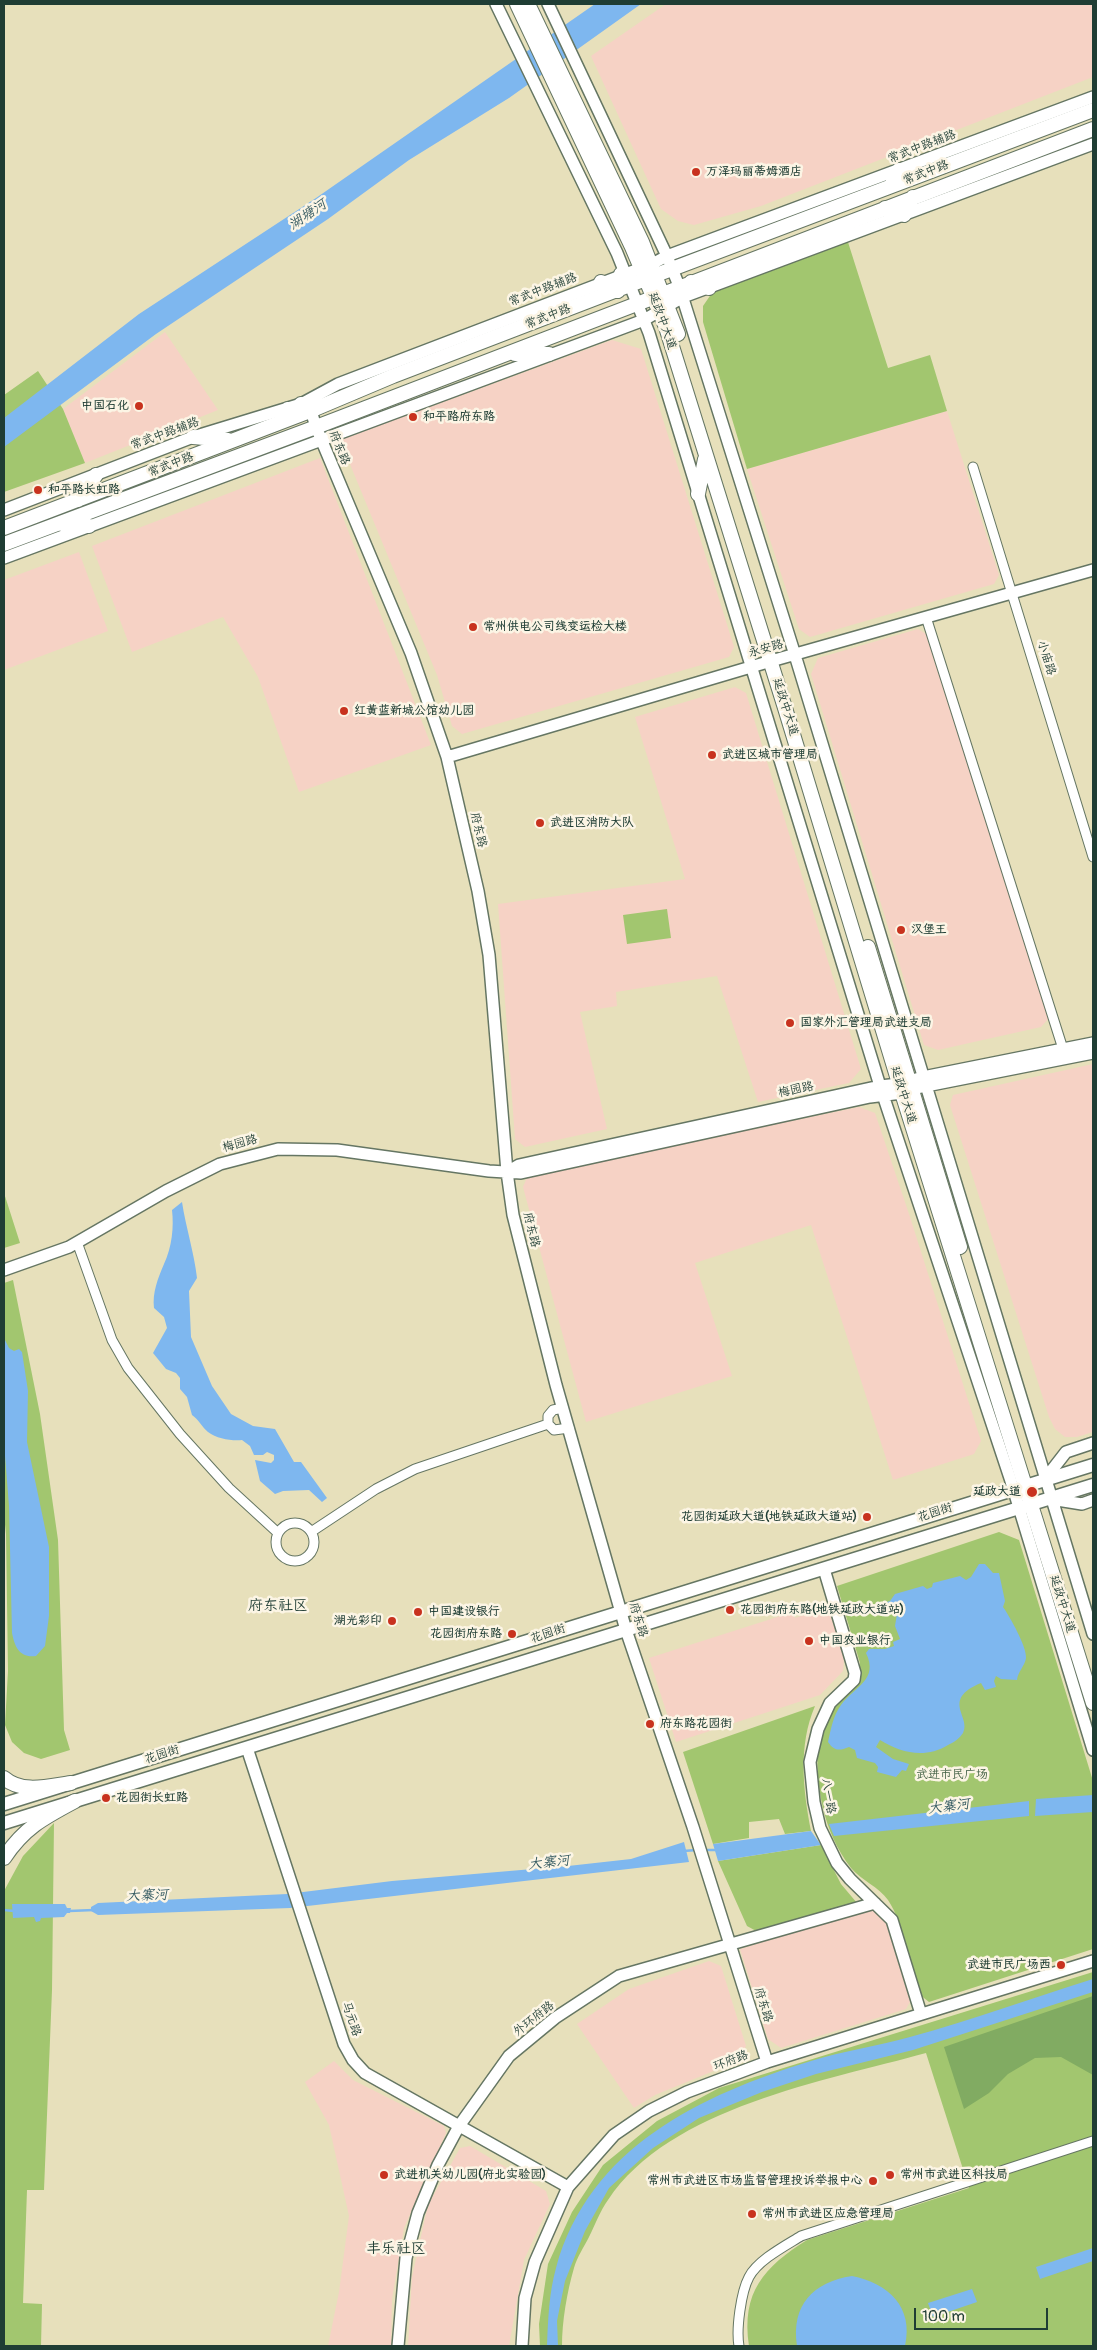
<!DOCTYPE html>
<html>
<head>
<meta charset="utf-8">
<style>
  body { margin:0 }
  #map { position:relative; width:1097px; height:2350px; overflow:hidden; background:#e7e0bb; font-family:Pangolin,sans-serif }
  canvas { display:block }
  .frame { position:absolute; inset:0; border:5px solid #1f3d34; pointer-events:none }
  .scale { position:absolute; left:914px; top:2308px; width:134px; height:22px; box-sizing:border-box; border:2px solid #1f3d34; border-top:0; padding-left:6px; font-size:15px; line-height:18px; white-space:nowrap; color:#1f3d34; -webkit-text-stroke:4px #fcf5e5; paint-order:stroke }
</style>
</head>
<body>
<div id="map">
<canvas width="1097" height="2350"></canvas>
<div class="frame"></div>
<div class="scale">100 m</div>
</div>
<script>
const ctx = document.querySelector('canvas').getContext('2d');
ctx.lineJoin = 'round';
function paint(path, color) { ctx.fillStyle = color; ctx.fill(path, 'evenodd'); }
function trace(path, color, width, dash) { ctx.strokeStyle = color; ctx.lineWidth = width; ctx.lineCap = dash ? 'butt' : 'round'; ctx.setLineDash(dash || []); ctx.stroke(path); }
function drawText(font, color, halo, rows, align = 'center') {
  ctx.font = font + ' Pangolin,"LXGW WenKai TC",sans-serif'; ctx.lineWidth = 5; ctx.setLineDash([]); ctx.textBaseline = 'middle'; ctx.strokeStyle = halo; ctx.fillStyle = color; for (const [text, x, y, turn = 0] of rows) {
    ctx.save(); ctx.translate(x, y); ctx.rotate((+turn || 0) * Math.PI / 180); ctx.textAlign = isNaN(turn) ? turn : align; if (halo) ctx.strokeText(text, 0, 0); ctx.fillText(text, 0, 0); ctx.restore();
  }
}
const built = new Path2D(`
  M666,4H1093V77L761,206L694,225L678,221L661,209L591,56Z
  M165,332L218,410L85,463L63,409Z
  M612,340L641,349L734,647L729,657L462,734L452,726L437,675L340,440Z
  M947,411L999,575L994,584L810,637L799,629L747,469Z
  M320,458L431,745L299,792L258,677L223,617L132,652L92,546Z
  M79,552L108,631L4,670V580Z
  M918,629L926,634L1049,1018L1041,1027L938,1050L924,1045L811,674L818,658Z
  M735,687L746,693L861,1069L849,1083L758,1102L717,976L616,992L617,1006L580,1012L607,1129L525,1147L515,1139L498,904L685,879L635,717Z
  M1093,1064V1432L1077,1437H1065L1055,1429L1049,1417L950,1105L953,1095Z
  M859,1107L875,1113L910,1217L981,1441L974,1454L893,1480L811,1225L695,1263L732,1376L586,1422L523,1187L528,1175Z
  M828,1607L844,1658L843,1671L820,1695L676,1742L649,1658L793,1612L795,1618Z
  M878,1906L890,1920L912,1998L906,2009L781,2048L768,2039L740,1949Z
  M709,1961L721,1966L746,2046L738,2061L655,2095L634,2108L577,2024L629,1989Z
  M334,2061L353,2080L444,2126L446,2133L404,2228L392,2299L391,2346H328L339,2292L349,2216L329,2125L305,2082Z
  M470,2146L546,2191L550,2204L524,2260L509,2346H408L412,2277L428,2205L460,2148Z`);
const green = new Path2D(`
  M847,239L888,368L930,355L947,411L747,469L703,322V306L714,290Z
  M38,371L63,409L85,463L4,492V395Z
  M667,909L671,938L627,944L623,915Z
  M4,1193L20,1243L4,1248Z
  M13,1280L40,1414L58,1540L64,1730L70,1750L41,1759L24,1753L12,1742L5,1725L8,1671L6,1534L4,1515V1283Z
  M999,1532L1019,1540L1093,1781V1949L929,2002L919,1994C911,1968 903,1922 888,1900C879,1887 861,1880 851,1868C823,1831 815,1786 818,1741C820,1708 858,1692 860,1663L837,1586Z
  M815,1706C798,1745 803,1790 811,1831L785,1834L779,1819L749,1822V1838L713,1844L683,1752Z
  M54,1823L52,1990L44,2190H27L23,2303L42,2304L41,2346H4V1891L23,1856Z
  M821,1845L841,1884L857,1903L758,1932L747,1926L718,1861Z
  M1093,1972V2346H749C741,2292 764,2267 807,2240L969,2188L926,2053C825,2081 670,2107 608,2200C600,2211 595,2225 589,2237C584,2247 577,2257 574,2268C567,2292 562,2321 562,2346H540L539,2324L548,2264L572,2212L603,2165L657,2121L719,2088Z`);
const forest = new Path2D(`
  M1093,1996V2075L1061,2057L1035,2058L1008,2074L989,2093L964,2109L944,2047Z`);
const water = new Path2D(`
  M595,4H641L509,98L409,160L328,219L156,334L4,447V418L139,314L316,198Z
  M182,1202C186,1228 194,1252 197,1278L189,1291L191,1337L212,1386L231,1414L253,1426L275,1429L294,1462H301L327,1498L322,1502L309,1490L283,1491L275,1494L260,1481L255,1460L271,1463L274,1460V1455L267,1452L263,1455H254L250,1446L242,1440C232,1441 217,1439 208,1432C202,1427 199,1420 192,1415L187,1397L180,1389V1378L176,1373L166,1369L153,1353L167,1328L164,1317L154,1308C152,1293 158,1278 164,1264C172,1247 174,1227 172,1210Z
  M4,1338L9,1348L14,1351L19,1349L22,1352L28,1391L27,1442L49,1547V1616L45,1646L36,1656C20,1658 15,1648 12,1633L9,1506L4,1443Z
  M979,1564H985L993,1573H999L1005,1601L1003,1607C1010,1617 1027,1647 1026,1658C1025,1666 1018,1671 1017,1680L1001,1679L996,1676L994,1681L996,1687L985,1690L981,1683C940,1700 972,1717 963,1733C960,1738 953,1743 948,1745C925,1759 901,1753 880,1740L876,1747L893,1759L909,1764L906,1771L902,1770L896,1777L877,1772L878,1767L875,1763L857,1758L855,1750L849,1747C839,1751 834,1751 828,1742C831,1729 833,1716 841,1705C855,1686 879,1680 866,1653L869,1649H885L894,1646L893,1642L900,1639L895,1626L897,1614L895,1608L888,1606L887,1602L890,1601L895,1594L923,1586L927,1589L932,1587L933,1583L960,1576L966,1580L971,1577Z
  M1093,1795V1812L1035,1816L1036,1799Z
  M1029,1801V1816L834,1836L829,1824Z
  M811,1831L821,1845L718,1861L713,1844Z
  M684,1842L689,1862L290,1908L98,1915L91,1911V1907L98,1903L287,1894L392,1881L568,1866L631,1859Z
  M12,1904H65L67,1908H71L70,1913H67L64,1917L41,1918L40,1921L36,1922L34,1917L13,1918Z
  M1093,1979V1992L913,2050L816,2074L762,2092L699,2118L653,2148L609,2188L585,2231L565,2281L557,2321L558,2346H547C548,2320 549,2293 556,2268C589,2147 701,2095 811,2061C843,2051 877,2046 910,2037C972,2020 1032,1998 1093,1979Z
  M1093,2248V2261L1040,2279L1036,2267Z
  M852,2276C888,2283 914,2307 905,2346H797C791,2305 813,2282 852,2276Z
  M972,2289L977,2302L933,2317L928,2303Z`);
const stream = new Path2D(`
  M703,1850H717
  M683,1851L697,1850
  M4,1910L14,1911
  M69,1911L94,1910`);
const minor = new Path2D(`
  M973,467L1093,857
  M926,617L1063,1049
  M77,1242L112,1340L128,1368L180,1434L229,1488L278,1533
  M563,1408L553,1410L548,1416V1424L554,1430L569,1428
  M276 1542a19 19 0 1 1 38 0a19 19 0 1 1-38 0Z
  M311,1532L376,1489L415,1469L548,1424
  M739,2346C736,2329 741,2292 749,2277C758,2260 785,2246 801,2236L1093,2141`);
const tertiary = new Path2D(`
  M496,4L617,253L649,333L880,1086L1010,1478L1093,1750
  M548,4L667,256L679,286L795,655L1093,1634
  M308,401L316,427L411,653L447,757L478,891L489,955L507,1172L513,1215L556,1385L626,1630L693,1827L767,2062
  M4,510L193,437L301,404L338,384L652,264L667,256L1093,97
  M4,558L612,332L644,320L683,297L1093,144
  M447,757L771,661L1093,570
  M507,1172L519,1165L880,1086L899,1084L923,1077L1093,1043
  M4,1270L69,1247L166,1191L220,1164L278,1149L337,1150L489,1171L521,1173L870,1097L902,1093L911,1089L1093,1053
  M1045,1479L1066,1452L1093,1443
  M1051,1499L1082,1504L1093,1500
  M824,1569L855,1673L854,1680L830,1703L818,1729L810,1762L814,1802L820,1828L837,1863L850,1879L892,1920L921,2014
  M247,1748L344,2044L353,2060L365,2073L568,2187
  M398,2346L406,2258L418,2213L438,2165L459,2126L509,2056L555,2018L619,1976L875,1903
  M522,2346L525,2298L535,2262L568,2187L614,2135L649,2111L687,2092L767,2062L1093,1961`);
const secondary = new Path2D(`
  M4,1804L1093,1465
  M4,1823L1093,1485`);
const primary = new Path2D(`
  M517,4L632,247L666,327L785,708L902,1093L1093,1703
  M528,4L642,242L678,334
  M891,186L899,170L918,176
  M885,208L904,215L913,197
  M601,282L618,291L621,274
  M691,282L709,288
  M515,354H549
  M288,409L297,416L301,404
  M193,437L228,440
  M698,494L705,459
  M78,500L96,475
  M62,524L89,526
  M4,528L310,411L393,376L656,275L1093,110
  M4,544L316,427L1093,129
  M868,947L960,1247
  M4,1778C22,1794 49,1786 71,1783
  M4,1858C24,1828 43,1818 75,1801`);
const markers = [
  [696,172,5,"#c8321e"],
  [139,406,5,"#c8321e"],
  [413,417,5,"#c8321e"],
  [38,490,5,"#c8321e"],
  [473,627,5,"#c8321e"],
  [344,711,5,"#c8321e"],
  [712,755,5,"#c8321e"],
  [540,823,5,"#c8321e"],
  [901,930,5,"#c8321e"],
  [790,1023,5,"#c8321e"],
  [1032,1492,6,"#c8321e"],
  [867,1517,5,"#c8321e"],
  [730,1610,5,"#c8321e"],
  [418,1612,5,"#c8321e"],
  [392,1621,5,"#c8321e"],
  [512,1634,5,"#c8321e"],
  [809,1641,5,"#c8321e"],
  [650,1724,5,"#c8321e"],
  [106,1798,5,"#c8321e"],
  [1061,1965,5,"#c8321e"],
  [384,2175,5,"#c8321e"],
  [890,2175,5,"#c8321e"],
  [873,2181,5,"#c8321e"],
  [752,2214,5,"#c8321e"]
];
const streetNames = [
  ["常武中路辅路",922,147,-21],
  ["常武中路",926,173,-21],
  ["常武中路辅路",543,290,-21],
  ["常武中路",548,317,-21],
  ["延政中大道",662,321,70],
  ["常武中路辅路",165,434,-20],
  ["府东路",339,448,67],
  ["常武中路",171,465,-21],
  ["永安路",766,649,-16],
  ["小庙路",1046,658,73],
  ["延政中大道",785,707,73],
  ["府东路",478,830,77],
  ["梅园路",796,1090,-12],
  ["延政中大道",903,1095,73],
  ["梅园路",240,1144,-15],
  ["府东路",531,1230,76],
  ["花园街",935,1513,-17],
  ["延政中大道",1062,1604,73],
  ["府东路",638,1620,73],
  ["花园街",548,1634,-18],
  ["花园街",162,1755,-17],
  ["八一路",828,1796,81],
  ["府东路",763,2005,73],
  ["马元路",351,2019,71],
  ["外环府路",534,2019,-38],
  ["环府路",731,2061,-21]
];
const poiNames = [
  ["万泽玛丽蒂姆酒店",706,172],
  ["中国石化",129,406,"right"],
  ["和平路府东路",423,417],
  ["和平路长虹路",48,490],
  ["常州供电公司线变运检大楼",483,627],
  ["红黄蓝新城公馆幼儿园",354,711],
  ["武进区城市管理局",722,755],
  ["武进区消防大队",550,823],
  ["汉堡王",911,930],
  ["国家外汇管理局武进支局",800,1023],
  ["延政大道",1021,1492,"right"],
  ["花园街延政大道(地铁延政大道站)",857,1517,"right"],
  ["花园街府东路(地铁延政大道站)",740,1610],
  ["中国建设银行",428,1612],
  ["湖光彩印",382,1621,"right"],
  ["花园街府东路",502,1634,"right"],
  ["中国农业银行",819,1641],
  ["府东路花园街",660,1724],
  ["花园街长虹路",116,1798],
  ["武进市民广场西",1051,1965,"right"],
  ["武进机关幼儿园(府北实验园)",394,2175],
  ["常州市武进区科技局",900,2175],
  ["常州市武进区市场监督管理投诉举报中心",863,2181,"right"],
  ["常州市武进区应急管理局",762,2214]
];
const parkNames = [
  ["武进市民广场",952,1775]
];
const waterNames = [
  ["湖塘河",308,215,-34],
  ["大寨河",949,1807,-7],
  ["大寨河",549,1863,-6],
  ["大寨河",147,1896,-2]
];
const quarterNames = [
  ["府东社区",278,1606],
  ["丰乐社区",396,2249]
];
paint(built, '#f6d2c5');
paint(green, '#a2c66f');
paint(forest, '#81ab62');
paint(water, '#7eb7ef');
trace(stream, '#7eb7ef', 2.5);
trace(minor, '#657663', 11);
trace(tertiary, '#657663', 14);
trace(secondary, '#657663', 15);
trace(primary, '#657663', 16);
trace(minor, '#fff', 9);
trace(tertiary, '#fff', 11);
trace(secondary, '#fff', 12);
trace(primary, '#fff', 14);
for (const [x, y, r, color] of markers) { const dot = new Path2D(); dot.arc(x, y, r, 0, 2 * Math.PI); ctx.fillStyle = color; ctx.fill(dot); trace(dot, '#fcf5e5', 2); }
drawText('12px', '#1f3d34', '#fcf5e5', streetNames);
drawText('bold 12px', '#1f3d34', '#fcf5e5', poiNames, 'left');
drawText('12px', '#405f43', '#fcf5e5', parkNames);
drawText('italic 14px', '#375c63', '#fcf5e5', waterNames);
drawText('15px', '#1f3d34', '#fcf5e5', quarterNames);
</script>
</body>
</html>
